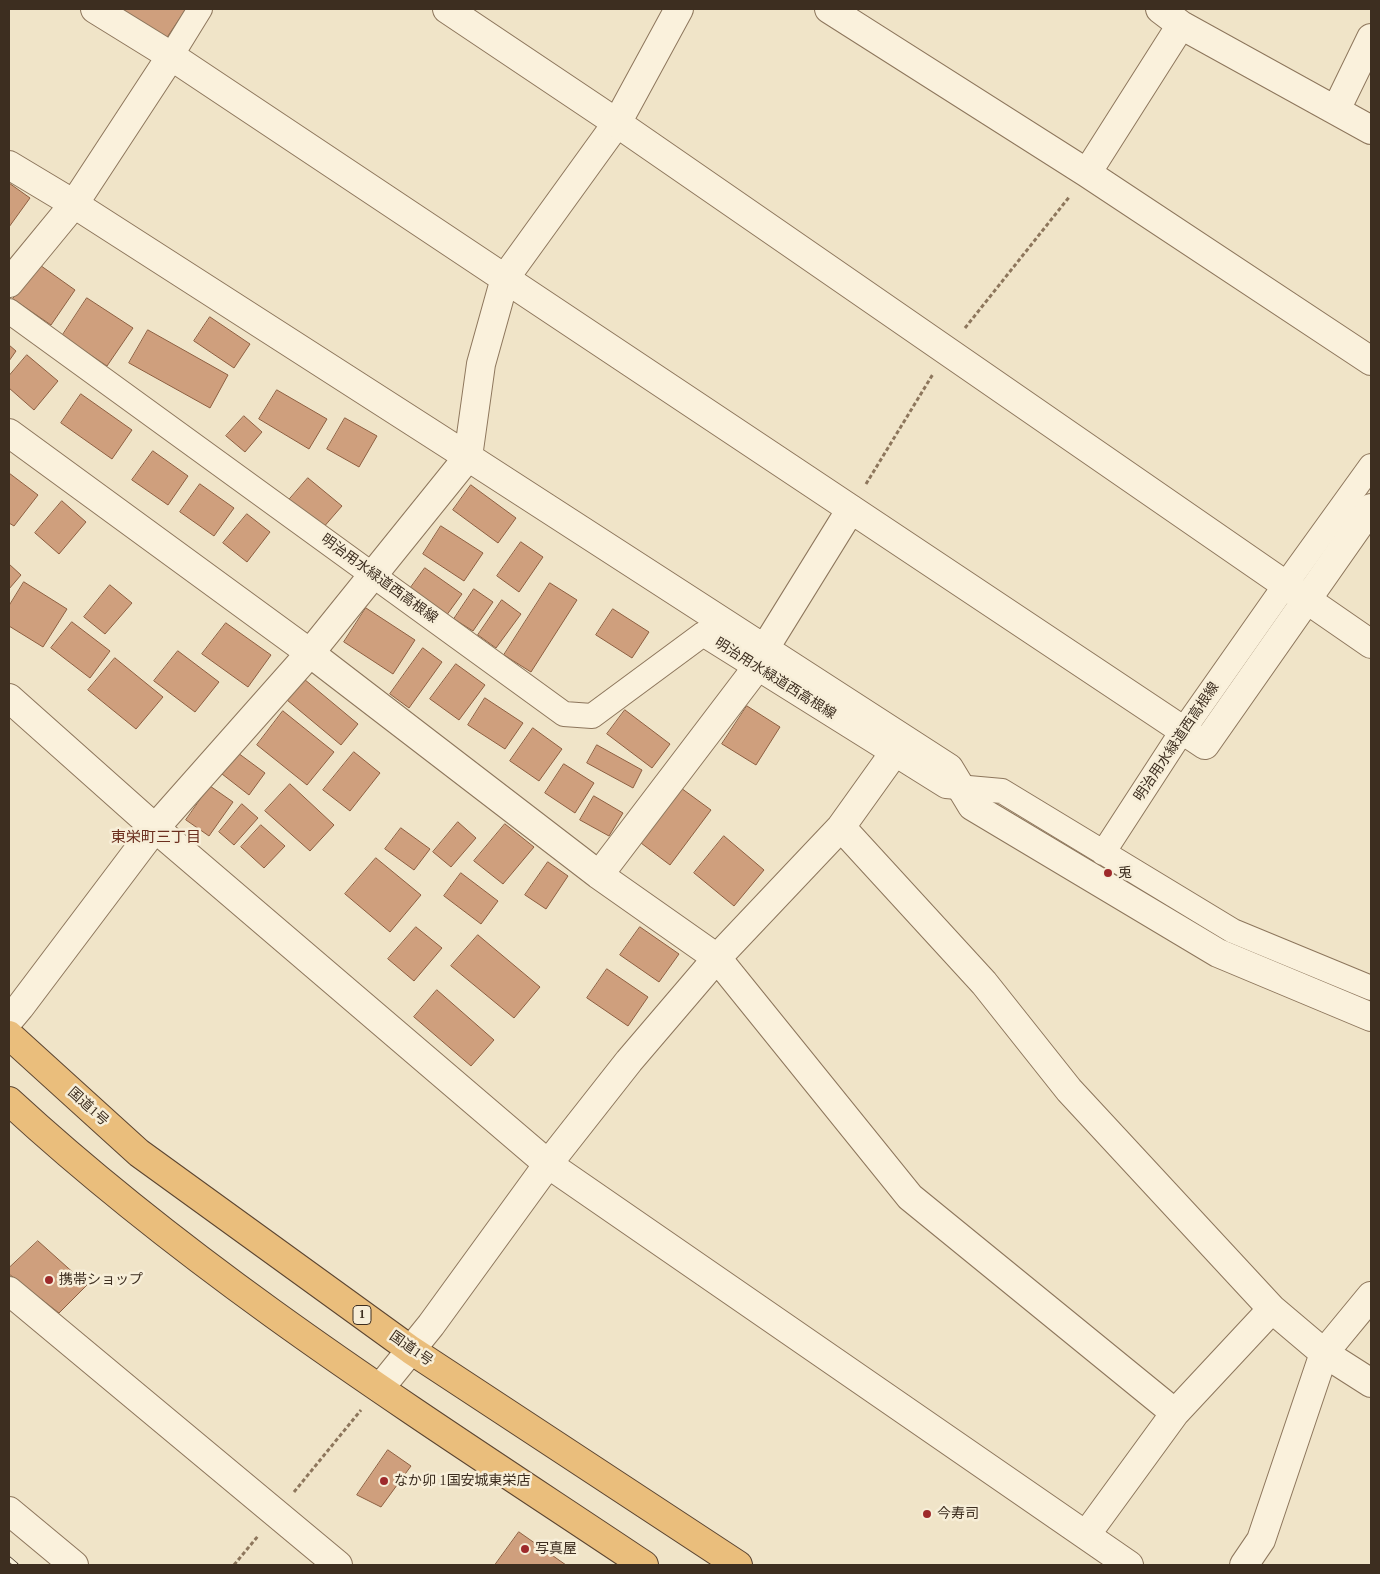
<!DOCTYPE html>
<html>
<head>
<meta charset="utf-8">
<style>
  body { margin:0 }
  #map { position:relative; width:1380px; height:1574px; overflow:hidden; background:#f0e4c8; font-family:"Times New Roman",serif }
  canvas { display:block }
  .frame { position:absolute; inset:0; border:10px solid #3d2e20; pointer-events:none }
</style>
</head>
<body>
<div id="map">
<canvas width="1380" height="1574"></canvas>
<div class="frame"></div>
</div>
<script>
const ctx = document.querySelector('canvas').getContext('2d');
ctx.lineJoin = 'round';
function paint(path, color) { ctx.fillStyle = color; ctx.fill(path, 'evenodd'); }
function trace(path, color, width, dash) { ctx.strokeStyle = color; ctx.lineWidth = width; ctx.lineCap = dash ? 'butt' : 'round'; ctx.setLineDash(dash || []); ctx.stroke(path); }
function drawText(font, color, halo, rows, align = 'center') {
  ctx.font = font + ' "Times New Roman","Noto Sans JP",serif'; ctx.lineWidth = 5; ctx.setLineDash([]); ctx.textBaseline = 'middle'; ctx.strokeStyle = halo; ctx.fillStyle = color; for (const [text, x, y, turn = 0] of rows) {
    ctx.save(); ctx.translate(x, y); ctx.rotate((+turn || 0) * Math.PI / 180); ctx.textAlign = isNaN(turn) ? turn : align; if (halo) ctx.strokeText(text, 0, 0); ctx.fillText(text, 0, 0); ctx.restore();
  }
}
const building = new Path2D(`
  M121,9H186L166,39Z
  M9,183L30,198L9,227Z
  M37,263L75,290L51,325L13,299Z
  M87,298L133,328L107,366L62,336Z
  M210,317L250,344L234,368L194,341Z
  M148,330L228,375L210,408L129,363Z
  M9,345L16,351L9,361Z
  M27,355L58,381L34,410L9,388V376Z
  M277,390L327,419L309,449L259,419Z
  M81,394L132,430L112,459L61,423Z
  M244,416L262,432L245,452L226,436Z
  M345,418L377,436L359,467L327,449Z
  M153,451L188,476L168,505L132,480Z
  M9,473L38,495L14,526L9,523Z
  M308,478L342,506L322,529L288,501Z
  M200,484L234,508L214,536L180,512Z
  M471,485L516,518L498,543L453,510Z
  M62,501L86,522L59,554L35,533Z
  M247,514L270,532L247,562L223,543Z
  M441,526L483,553L464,581L423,554Z
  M521,542L543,557L519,592L497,576Z
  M9,564L21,575L9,589Z
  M425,568L462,594L446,616L409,590Z
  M24,582L67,609L43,647L9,626V606Z
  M550,583L577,600L531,672L504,655Z
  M110,585L132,603L105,634L84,617Z
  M474,589L493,602L473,631L454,619Z
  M502,600L521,614L496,648L478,635Z
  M366,608L415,640L393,674L344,642Z
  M613,609L649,632L632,658L596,635Z
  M72,622L110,651L90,678L51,648Z
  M226,623L271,655L248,687L202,654Z
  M423,648L442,662L409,708L390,694Z
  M178,651L219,682L195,712L154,681Z
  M115,658L163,697L136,729L88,690Z
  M456,664L485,685L459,720L430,699Z
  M304,679L358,724L341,745L287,700Z
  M485,698L523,723L505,749L468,725Z
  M747,706L780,727L756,765L722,744Z
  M625,710L670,744L652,768L607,734Z
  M283,711L334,752L307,785L257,745Z
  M533,728L562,749L539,781L510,761Z
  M597,745L642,770L633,788L587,763Z
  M354,752L380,773L350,811L323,790Z
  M238,753L265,773L249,795L222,774Z
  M564,764L594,783L575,813L545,793Z
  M290,784L334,825L310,851L265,811Z
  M210,786L233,802L209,836L186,820Z
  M681,788L711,810L670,865L641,843Z
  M594,796L623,813L609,836L580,820Z
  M242,804L258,818L234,845L219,832Z
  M458,822L476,838L451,867L433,852Z
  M505,824L534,847L503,884L474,861Z
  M261,825L285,846L264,868L241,847Z
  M401,828L430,849L414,870L385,849Z
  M724,836L764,870L734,906L694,873Z
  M376,858L421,895L390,932L345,894Z
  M548,862L568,876L546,909L525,895Z
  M461,873L498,901L481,924L444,896Z
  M416,927L442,948L414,981L388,959Z
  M640,927L679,954L659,982L620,955Z
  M478,935L540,987L514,1018L451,966Z
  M607,969L648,997L628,1026L587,998Z
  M437,990L494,1040L471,1066L414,1017Z
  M38,1241L87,1285L59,1313L9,1274V1268Z
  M388,1450L411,1466L381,1507L357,1495Z
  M519,1532L566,1565H495Z`);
const path = new Path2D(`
  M965,328L1070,196
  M866,484L933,374
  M294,1492L361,1410
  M234,1565L258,1536`);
const pedestrian = new Path2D(`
  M171,56L200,9
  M9,311L564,714L592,716L703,634L946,786L1002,791L1233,931L1371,988
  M1103,853L1175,742L1286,584L1371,466`);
const minor = new Path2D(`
  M95,9L171,56L1205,745L1371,508
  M829,9L1087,173L1371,361
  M1160,9L1181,25L1371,130
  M1336,110L1371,38
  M9,165L74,204L468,457L949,768L972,806L1218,953L1371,1017
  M1087,173L1181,25
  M9,283L74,204L171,56
  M9,433L310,653L599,875L717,958L910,1197L1175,1413
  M9,698L155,828L548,1164L1129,1565
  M841,827L984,983L1069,1090L1272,1309L1324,1353L1371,1383
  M599,875L761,662L765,648L851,509
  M9,1020L20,1007L155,828L310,653L468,457L481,364L505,278L617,123
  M9,1291L338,1565
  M380,1388L431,1325L548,1164L629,1061L717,958L841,827L904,739
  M1086,1535L1175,1413L1272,1309
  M1244,1565L1261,1540L1324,1353L1371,1296`);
const tertiary = new Path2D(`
  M447,9L617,123L1371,644
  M617,123L679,9
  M9,1511L74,1565`);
const trunk = new Path2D(`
  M9,1035L139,1153L411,1350L738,1565
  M9,1101C202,1279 427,1420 644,1565`);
const rail = new Path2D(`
  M9,1559L16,1565`);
const markers = [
  [1108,873,5,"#9e2a2b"],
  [49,1280,5,"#9e2a2b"],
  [384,1481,5,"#9e2a2b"],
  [927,1514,5,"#9e2a2b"],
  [525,1549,5,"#9e2a2b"]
];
const shields = [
  [362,1315,18]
];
const shieldNames = [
  ["1",362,1315]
];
const streetNames = [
  ["明治用水緑道西高根線",379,579,36],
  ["明治用水緑道西高根線",775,679,32],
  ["明治用水緑道西高根線",1177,742,-56],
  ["国道1号",88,1107,42],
  ["国道1号",411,1349,35]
];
const poiNames = [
  ["兎",1118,873],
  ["携帯ショップ",59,1280],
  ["なか卯 1国安城東栄店",394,1481],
  ["今寿司",937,1514],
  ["写真屋",535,1549]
];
const neighbourhoodNames = [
  ["東栄町三丁目",156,838]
];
paint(building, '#cf9f7d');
trace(building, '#8d5f41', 1);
trace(pedestrian, '#8d765c', 26);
trace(minor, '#8d765c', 30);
trace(tertiary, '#8d765c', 30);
trace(trunk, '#5b4430', 30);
trace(path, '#8d765c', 3, [4, 2.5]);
trace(pedestrian, '#faf1dc', 24);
trace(minor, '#faf1dc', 28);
trace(tertiary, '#faf1dc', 28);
trace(trunk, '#eabe7c', 28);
trace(rail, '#3d2e20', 5.5);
trace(rail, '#f7eed8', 4, [11]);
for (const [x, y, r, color] of markers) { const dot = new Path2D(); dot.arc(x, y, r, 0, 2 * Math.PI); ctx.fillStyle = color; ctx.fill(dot); trace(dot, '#f7eed8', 2); }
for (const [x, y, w] of shields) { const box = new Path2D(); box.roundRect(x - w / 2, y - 9.5, w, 19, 4); ctx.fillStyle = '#f7eed8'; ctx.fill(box); trace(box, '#3d2e20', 1); }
drawText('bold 12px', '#3d2e20', null, shieldNames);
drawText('14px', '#3d2e20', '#f7eed8', streetNames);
drawText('14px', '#3d2e20', '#f7eed8', poiNames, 'left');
drawText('15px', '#6b2e1e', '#f7eed8', neighbourhoodNames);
</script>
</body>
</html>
